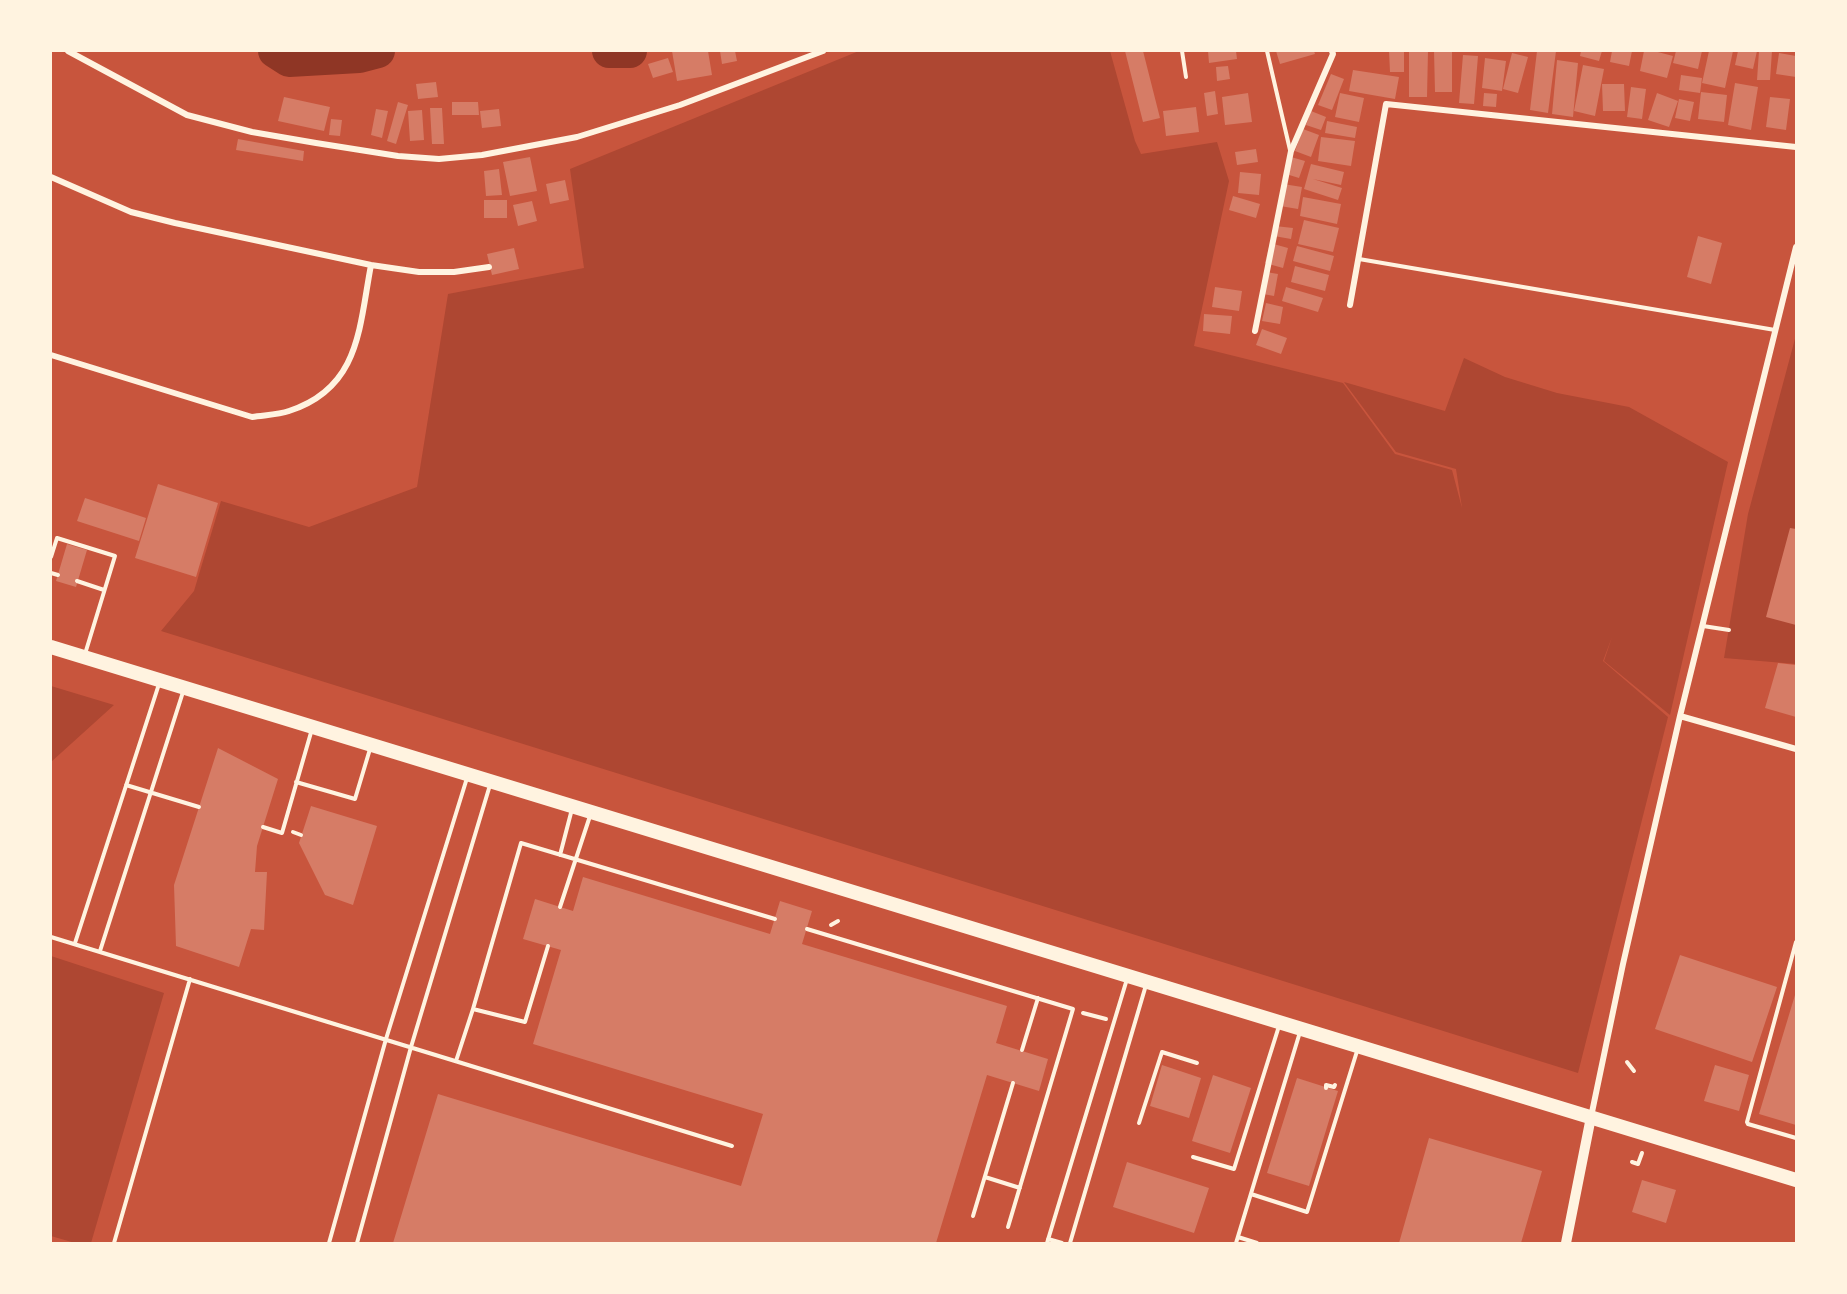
<!DOCTYPE html>
<html>
<head>
<meta charset="utf-8">
<style>
  body { margin:0 }
  #map { position:relative; width:1847px; height:1294px; overflow:hidden; background:#c8553d; font-family:Commissioner,sans-serif }
  canvas { display:block }
  .frame { position:absolute; inset:0; border:52px solid #fff3e0; pointer-events:none }
</style>
</head>
<body>
<div id="map">
<canvas width="1847" height="1294"></canvas>
<div class="frame"></div>
</div>
<script>
const ctx = document.querySelector('canvas').getContext('2d');
ctx.lineJoin = 'round';
function paint(path, color) { ctx.fillStyle = color; ctx.fill(path, 'evenodd'); }
function trace(path, color, width, dash) { ctx.strokeStyle = color; ctx.lineWidth = width; ctx.lineCap = dash ? 'butt' : 'round'; ctx.setLineDash(dash || []); ctx.stroke(path); }
const green = new Path2D(`
  M859,51H1110L1135,141L1141,154L1217,142L1229,181L1194,346L1343,383L1395,454L1452,470L1462,508L1456,469L1396,452L1344,382L1445,411L1464,358L1505,377L1557,393L1629,407L1728,462L1670,715L1604,661L1612,637L1603,661L1668,717L1578,1073L161,631L194,591L221,501L309,527L417,487L448,294L584,268L570,169Z
  M1796,335V664L1724,658L1748,514Z
  M51,686L114,705L51,762Z
  M51,956L164,993L91,1243H75L51,1236Z`);
const river = new Path2D(`
  M275,51L289,60L359,56L378,51
  M609,51H630`);
const building = new Path2D(`
  M672,51H708L712,75L677,81Z
  M720,51H735L737,61L722,64Z
  M1125,51H1143L1160,118L1143,122Z
  M1208,51H1236L1237,59L1209,63Z
  M1276,51H1314L1315,54L1280,64Z
  M1389,51H1404V72H1390Z
  M1409,51H1428L1427,97H1409Z
  M1434,51H1452V92H1435Z
  M1537,51H1556L1548,113L1530,110Z
  M1581,51H1602L1599,61L1580,56Z
  M1612,51H1632L1629,66L1610,62Z
  M1644,51H1654L1673,56L1667,78L1640,71Z
  M1676,51H1702L1698,69L1673,63Z
  M1709,51H1733L1725,88L1702,83Z
  M1738,51H1757L1753,69L1735,65Z
  M1759,51H1772L1770,80H1757Z
  M1512,53L1528,57L1518,93L1503,89Z
  M1779,53L1796,56V77L1776,74Z
  M1463,55L1478,56L1474,104L1459,103Z
  M668,58L673,72L653,78L648,64Z
  M1485,58L1506,61L1502,91L1482,88Z
  M1557,60L1578,63L1573,117L1552,114Z
  M1583,65L1604,69L1595,116L1574,111Z
  M1228,66L1230,79L1217,81L1216,67Z
  M1353,70L1399,77L1395,99L1349,91Z
  M1331,74L1344,79L1332,110L1318,105Z
  M1681,75L1702,78L1700,93L1679,90Z
  M436,82L438,97L418,99L416,84Z
  M1735,83L1758,87L1751,130L1728,125Z
  M1602,84H1624L1625,111H1603Z
  M1631,87L1646,89L1642,119L1627,117Z
  M1215,91L1218,114L1207,116L1204,93Z
  M1701,92L1727,95L1724,122L1698,119Z
  M1248,93L1252,122L1225,125L1222,97Z
  M1340,93L1364,98L1359,122L1335,117Z
  M1484,93L1497,94L1496,107L1483,106Z
  M1657,93L1678,101L1669,127L1648,120Z
  M284,97L330,107L324,131L278,121Z
  M1770,97L1790,99L1786,130L1766,127Z
  M1679,99L1694,102L1690,121L1675,118Z
  M398,102L408,105L396,144L387,141Z
  M452,102H478L479,115H452Z
  M1196,107L1199,132L1166,136L1163,111Z
  M430,108H442L444,144H432Z
  M376,109L388,111L382,138L371,135Z
  M499,109L501,126L482,128L480,111Z
  M422,110L424,140L410,141L408,111Z
  M1311,111L1326,117L1321,130L1306,125Z
  M331,119L342,120L340,136L329,135Z
  M1327,121L1357,127L1355,138L1325,133Z
  M1303,129L1319,135L1311,157L1295,151Z
  M1321,137L1355,141L1351,166L1318,161Z
  M238,139L304,151L303,161L236,150Z
  M1256,149L1258,162L1237,165L1235,152Z
  M530,157L537,191L510,196L503,162Z
  M1291,157L1305,161L1299,178L1286,174Z
  M1311,164L1344,172L1341,185L1313,179L1342,188L1338,200L1304,189Z
  M499,169L502,195L486,196L484,171Z
  M1240,172L1261,174L1259,195L1238,193Z
  M565,180L569,200L550,204L546,184Z
  M1283,184L1302,187L1298,209L1280,206Z
  M1233,196L1260,204L1256,218L1229,210Z
  M1303,197L1341,204L1337,224L1300,216Z
  M484,200H507V218H484Z
  M532,201L537,221L518,226L513,205Z
  M1304,220L1339,228L1333,252L1298,244Z
  M1275,226L1293,228L1291,239L1274,236Z
  M1698,236L1722,243L1711,284L1687,277Z
  M1270,243L1288,248L1283,268L1265,263Z
  M1297,246L1334,256L1330,271L1293,261Z
  M514,248L519,269L492,275L487,254Z
  M1295,266L1329,275L1325,291L1291,282Z
  M1266,272L1278,274L1274,296L1263,294Z
  M1215,287L1242,291L1239,311L1212,307Z
  M1286,287L1323,298L1318,312L1282,301Z
  M1266,303L1283,307L1280,324L1262,321Z
  M1204,314L1232,316L1230,334L1203,331Z
  M1262,329L1287,338L1281,354L1256,345Z
  M158,484L218,503L196,577L135,558Z
  M85,498L146,518L139,541L77,521Z
  M1790,528L1796,529V625L1766,617Z
  M67,544L87,550L76,587L56,581Z
  M1778,663L1796,665V717L1765,708Z
  M218,748L278,779L257,846L255,872H267L264,930L251,929L239,967L176,946L174,885Z
  M311,806L377,826L353,905L325,895L299,843Z
  M583,877L770,934L780,901L812,911L802,944L1007,1006L996,1043L1048,1059L1039,1091L987,1075L936,1243H393L438,1094L741,1186L763,1114L533,1044L561,950L523,939L535,899L573,911Z
  M1680,955L1777,987L1752,1062L1655,1029Z
  M1795,995L1796,996V1125L1759,1114Z
  M1162,1065L1201,1078L1189,1118L1150,1106Z
  M1715,1065L1749,1075L1739,1111L1704,1101Z
  M1213,1075L1251,1088L1230,1153L1192,1141Z
  M1297,1078L1338,1091L1309,1186L1267,1173Z
  M1429,1138L1542,1171L1521,1243H1399Z
  M1127,1162L1209,1188L1194,1233L1113,1207Z
  M1642,1180L1676,1190L1666,1223L1632,1212Z`);
const path = new Path2D(`
  M293,832L301,835
  M831,925L838,921
  M1083,1013L1106,1019
  M1627,1062L1634,1071
  M1326,1088V1085L1334,1087L1335,1085
  M1632,1162L1638,1164L1642,1153`);
const service = new Path2D(`
  M1182,51L1186,77
  M1267,51L1290,150
  M1359,259L1775,330
  M51,557L57,538L115,556L85,654
  M51,573L58,575
  M77,581L104,590
  M1703,626L1729,630
  M296,782L355,799L370,749
  M126,785L199,807
  M263,827L282,833L312,729
  M560,855L572,809
  M560,907L590,816
  M807,929L1073,1009L1008,1227
  M51,937L732,1146
  M1796,942L1747,1122L1748,1124L1796,1138
  M75,943L159,684
  M548,946L525,1022L473,1009L521,843L775,919
  M100,951L183,692
  M1022,1050L1038,998
  M456,1061L473,1009
  M1139,1123L1162,1052L1197,1063
  M1193,1157L1234,1169L1279,1026
  M985,1177L1020,1188
  M1251,1194L1307,1212L1358,1048
  M973,1216L1013,1083
  M1238,1237L1257,1243
  M1048,1239L1062,1243
  M114,1243L190,979
  M329,1243L386,1039L467,778
  M357,1243L411,1047L490,785
  M1047,1243L1127,979
  M1070,1243L1146,985
  M1236,1243L1300,1032`);
const minor = new Path2D(`
  M68,51L187,115L252,132L316,143L398,156L439,159L482,155L577,137L680,105L823,51
  M51,177L131,212L175,223L371,265L419,272H454L489,267
  M1350,305L1386,104L1796,147
  M1255,331L1291,151L1333,54L1332,51
  M51,355L252,417C264,415 278,415 289,411C360,388 359,328 371,265
  M1680,716L1796,749
  M1591,1117L1623,964L1680,716L1796,247`);
const tertiary = new Path2D(`
  M1566,1243L1591,1117`);
const trunk = new Path2D(`
  M51,647L1796,1180`);
paint(green, '#ae4732');
trace(river, '#8f3625', 34);
paint(building, '#d67c66');
trace(path, '#fff3e0', 4);
trace(service, '#fff3e0', 4);
trace(minor, '#fff3e0', 6);
trace(tertiary, '#fff3e0', 10);
trace(trunk, '#fff3e0', 14);
</script>
</body>
</html>
